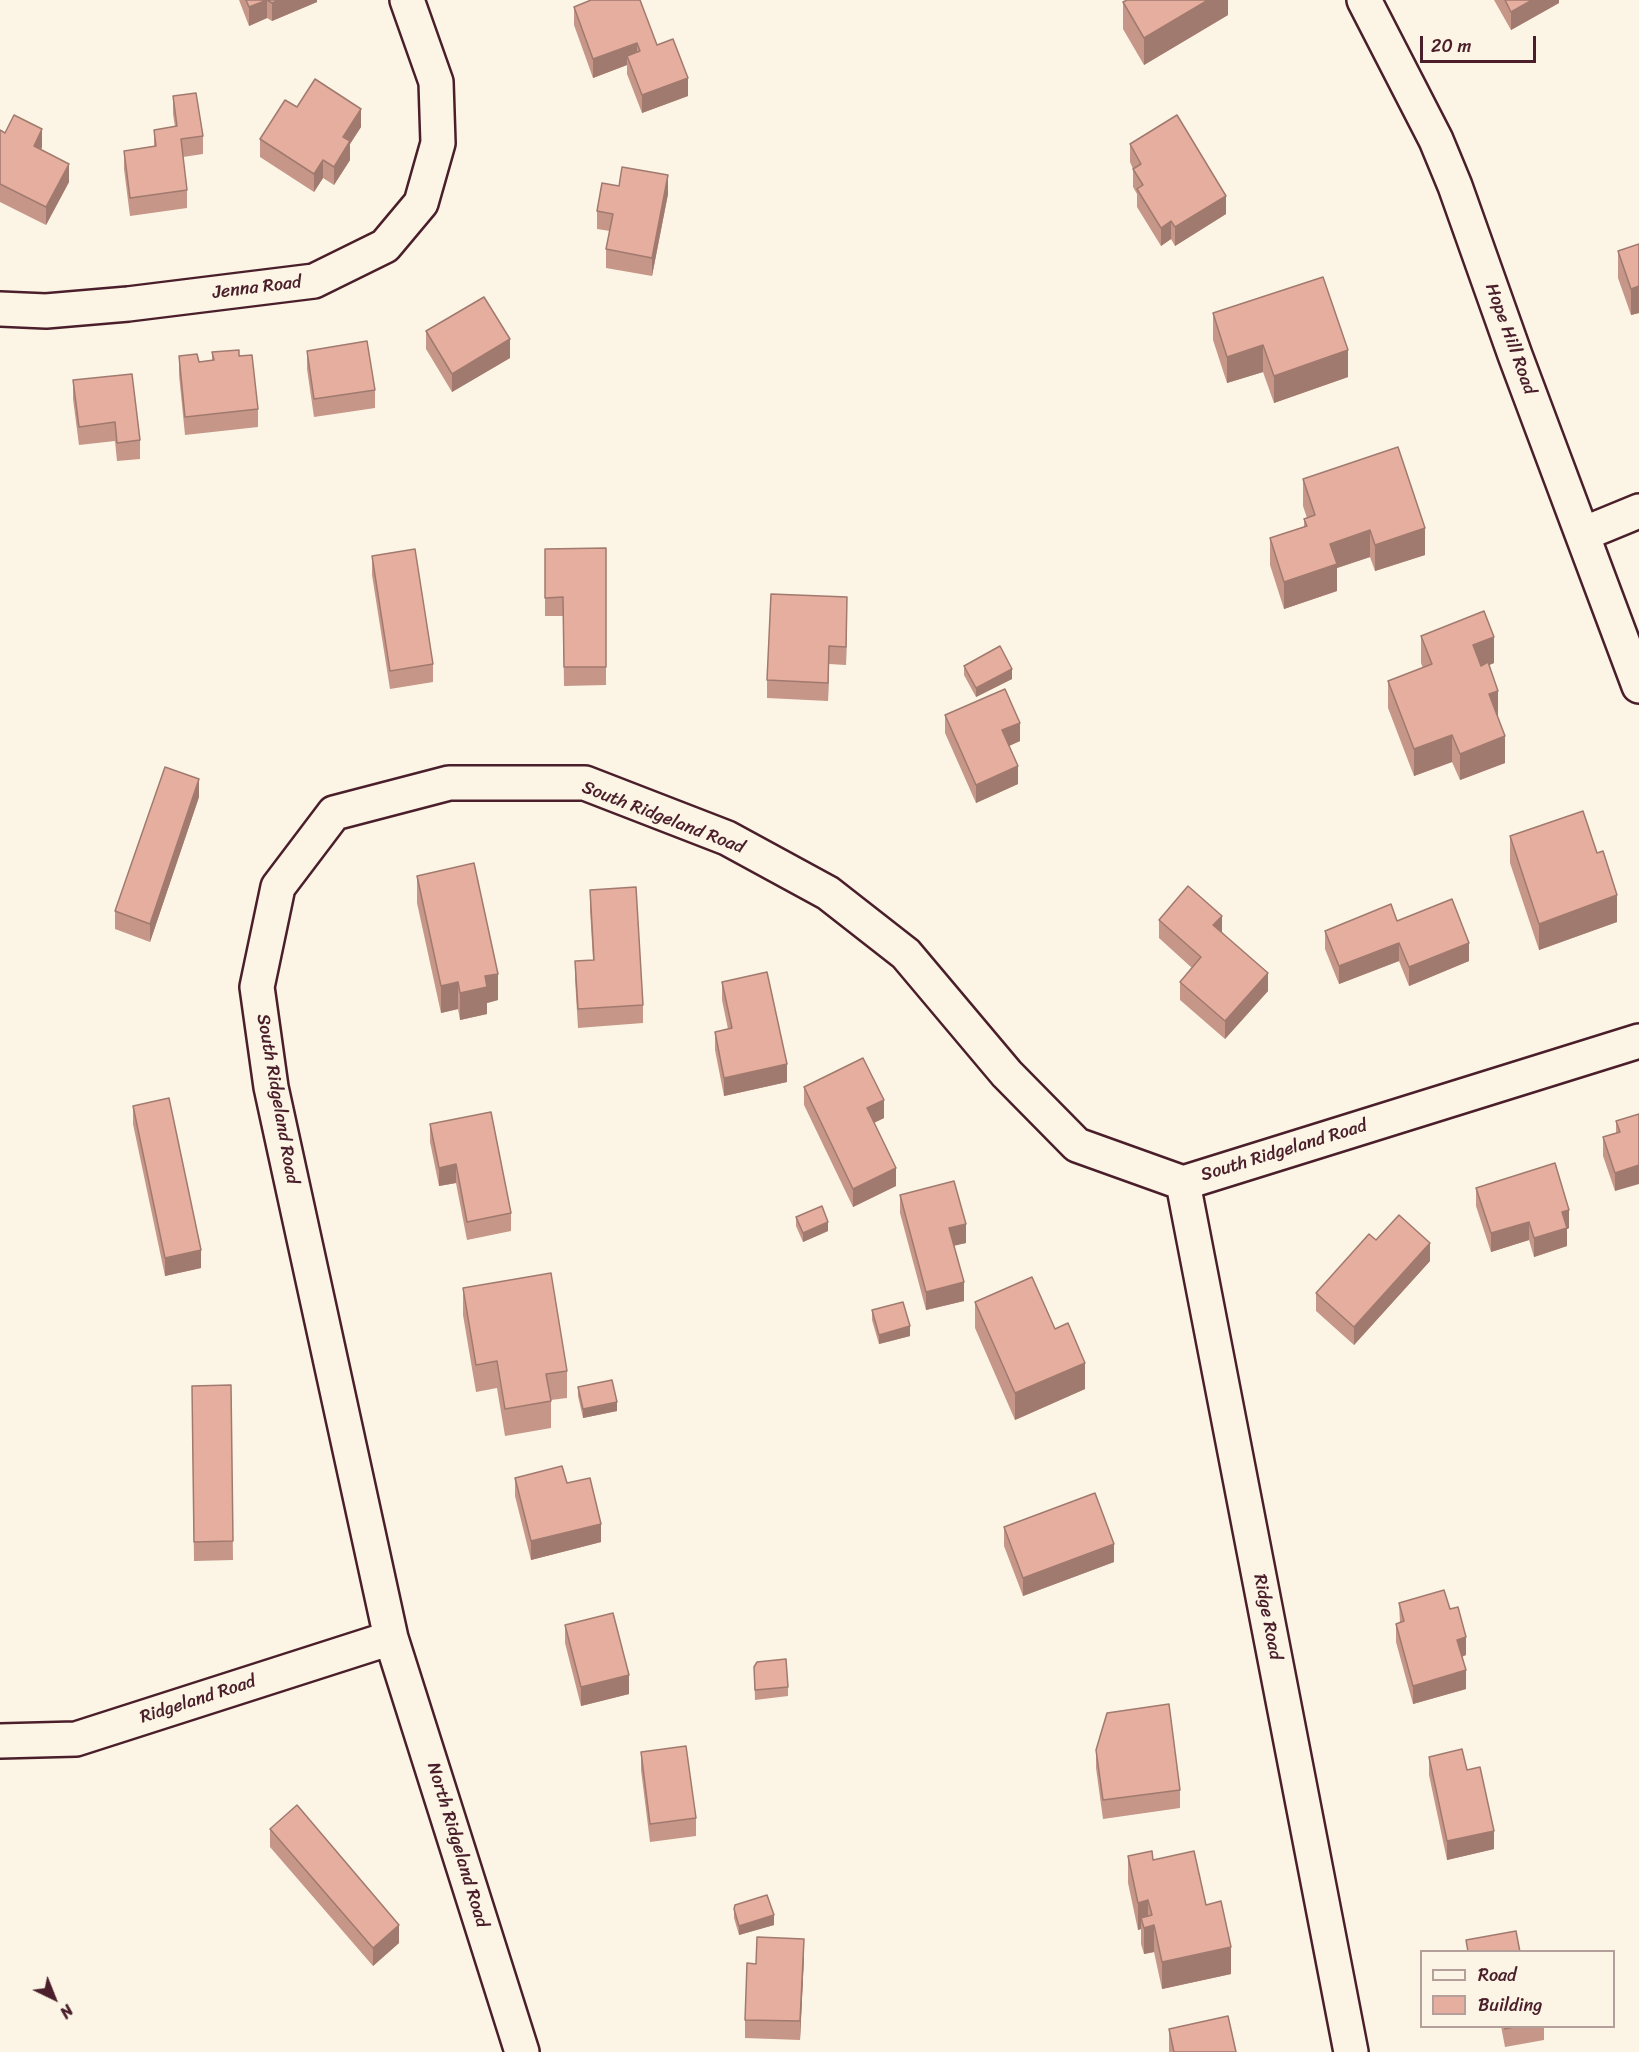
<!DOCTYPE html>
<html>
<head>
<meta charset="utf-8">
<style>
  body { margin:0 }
  #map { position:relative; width:1639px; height:2052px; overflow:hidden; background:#fcf5e5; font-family:Sriracha,sans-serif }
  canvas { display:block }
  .legend { position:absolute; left:1420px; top:1950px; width:195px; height:78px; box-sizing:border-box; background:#fcf5e5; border:2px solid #b59f9b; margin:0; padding:8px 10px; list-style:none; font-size:18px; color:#4a1f2b }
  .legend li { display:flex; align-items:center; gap:12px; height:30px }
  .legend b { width:30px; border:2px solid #b59f9b }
  .north { position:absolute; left:24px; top:1968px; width:60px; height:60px; -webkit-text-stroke:4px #fcf5e5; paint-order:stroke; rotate:137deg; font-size:16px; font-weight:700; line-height:24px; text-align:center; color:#4a1f2b }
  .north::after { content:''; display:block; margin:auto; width:21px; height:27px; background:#4a1f2b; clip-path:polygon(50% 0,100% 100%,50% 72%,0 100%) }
  .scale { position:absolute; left:1420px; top:36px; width:116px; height:27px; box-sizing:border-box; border:3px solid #4a1f2b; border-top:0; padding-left:8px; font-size:18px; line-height:21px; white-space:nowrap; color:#4a1f2b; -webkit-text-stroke:4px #fcf5e5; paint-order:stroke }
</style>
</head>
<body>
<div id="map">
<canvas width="1639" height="2052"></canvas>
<ul class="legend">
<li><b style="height:8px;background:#fcf5e5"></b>Road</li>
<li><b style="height:16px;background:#e6ae9e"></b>Building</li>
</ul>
<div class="north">N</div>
<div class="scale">20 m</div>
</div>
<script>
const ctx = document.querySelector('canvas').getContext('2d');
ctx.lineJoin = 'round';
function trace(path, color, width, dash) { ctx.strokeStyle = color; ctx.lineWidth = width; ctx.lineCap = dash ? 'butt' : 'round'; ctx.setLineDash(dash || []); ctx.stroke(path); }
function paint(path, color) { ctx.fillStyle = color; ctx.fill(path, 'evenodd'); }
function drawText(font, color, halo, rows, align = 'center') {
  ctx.font = font + ' Sriracha,sans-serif'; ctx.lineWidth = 5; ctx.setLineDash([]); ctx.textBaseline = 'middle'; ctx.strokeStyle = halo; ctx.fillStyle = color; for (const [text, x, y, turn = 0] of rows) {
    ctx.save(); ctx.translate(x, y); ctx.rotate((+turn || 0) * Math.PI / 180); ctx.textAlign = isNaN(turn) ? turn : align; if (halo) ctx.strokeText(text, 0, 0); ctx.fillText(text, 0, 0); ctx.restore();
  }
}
const minor = new Path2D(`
  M1364,0L1436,140L1455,186L1515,355L1639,686
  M0,309L46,311L128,304L314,281L385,246L421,203L438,143L436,82L407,0
  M1583,534L1639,511
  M1183,1183L1351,2052
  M0,1741L76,1739L391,1638
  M522,2052L391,1638L271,1087L257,987L278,887L334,813L449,783H585L727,838L828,893L906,954L1007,1074L1077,1145L1183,1183L1639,1041`);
const wall = new Path2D(`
  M239,0H317V2L272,21L267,18L249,26Z
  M1228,0V15L1144,65L1123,29V2Z
  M1494,0H1559V3L1511,30Z
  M574,7L657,45L688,96L642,113L627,74V65L593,78L574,25Z
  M173,96L203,136V154L183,157L187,190V208L130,216L124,169V151L154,146V130L175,127L173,114Z
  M297,107L361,127L350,144V160L334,185L323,178L314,192L260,157V139Z
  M0,130L5,133L42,147L41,150L69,182L46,225L0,202Z
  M1130,144L1226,214L1175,246L1171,239L1161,246L1137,207V194L1133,187V169L1130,162Z
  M619,186L668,194L652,276L606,268V249L610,231L597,229V211Z
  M1639,244V313L1631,315L1618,278V251Z
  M1213,313L1348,377L1274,403L1263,372L1227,383L1213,340Z
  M426,331L510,358L452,392L426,349Z
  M307,351L375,390V408L314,417L307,369Z
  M212,352L239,356L258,409V427L185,435L179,375V356L199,362L212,360Z
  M73,380L140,440V459L117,461L115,441L79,445L73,399Z
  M1303,479L1425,555L1375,571L1370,557L1337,568V591L1284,609L1270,565V538L1304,527V519L1307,518L1303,506Z
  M606,548V685L564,686L563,616H545V549Z
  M372,556L433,664V682L390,689L372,575Z
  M847,615L846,665L829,664L828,701L767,698V680Z
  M1421,636L1494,663L1489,665L1505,763L1460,780L1452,762L1414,776L1388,708V681L1423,668L1421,663Z
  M964,666L1012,679L976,697L964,675Z
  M945,715L1020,741L1009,746L1018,784L976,803L945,733Z
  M199,797L150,942L115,929V911Z
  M1510,836L1617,922L1539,950L1510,863Z
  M417,876L498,1000L487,1003V1014L460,1020L458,1009L441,1013L417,903Z
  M590,890L643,1005V1023L578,1028L575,979V961L593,960L590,909Z
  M1159,920L1222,932L1268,991L1225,1039L1180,1000V982L1192,968L1159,938Z
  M1397,921L1469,961L1409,986L1399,961L1339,984L1325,949V931Z
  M722,982L787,1082L724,1096L715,1050V1032L728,1029L722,1000Z
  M804,1087L884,1118L874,1123L896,1186L853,1207L804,1105Z
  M133,1106L201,1268L165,1276L133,1124Z
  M1639,1114L1615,1191L1603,1156V1137L1616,1133V1121Z
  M430,1124L511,1213V1231L467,1240L456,1183L439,1186L430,1142Z
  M1476,1188L1569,1228L1567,1229V1246L1534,1257L1529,1240L1491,1252L1476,1206Z
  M900,1195L966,1243L954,1245L964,1301L926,1310L900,1213Z
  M796,1217L828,1231L803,1242L796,1226Z
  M1376,1240L1430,1261L1354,1345L1316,1311V1293Z
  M463,1288L567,1371V1398L551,1400V1428L505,1436L497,1388L476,1392L463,1315Z
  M975,1302L1055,1329L1085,1389L1015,1420L975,1328Z
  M872,1310L910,1336L879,1344L872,1320Z
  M231,1385L233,1560L194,1561L192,1386Z
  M578,1387L617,1411L583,1418L578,1396Z
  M515,1478L567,1483L601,1542L531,1560L515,1496Z
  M1004,1527L1114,1562L1023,1596L1004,1546Z
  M1399,1603L1450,1609L1466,1655L1462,1657L1466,1689L1413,1704L1396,1642V1624L1400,1623Z
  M565,1625L629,1694L581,1706L565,1643Z
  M754,1667L788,1687V1696L755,1700Z
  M1096,1750L1180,1790V1808L1103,1819L1096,1768Z
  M641,1752L696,1818V1836L650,1842L641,1770Z
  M1429,1757L1467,1770L1494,1849L1447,1860L1429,1775Z
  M270,1829L399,1943L373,1966L270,1847Z
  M1128,1856L1153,1860L1206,1905L1231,1974L1162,1989L1154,1952L1144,1954L1141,1944V1929L1138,1930L1128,1883Z
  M734,1909L774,1925L739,1935L734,1918Z
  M804,1957L800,2040L745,2038V2020L756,1964Z
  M1501,2026H1544V2040L1505,2047Z
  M1169,2029L1236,2052H1169Z`);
const shadedWall = new Path2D(`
  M267,0V18L249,26V7Z
  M279,0H317V2L272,21V3Z
  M1208,0H1228V15L1144,65V38Z
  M1532,0H1559V3L1511,30V12Z
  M637,43V61L627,56V65L593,78V59Z
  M688,78V96L642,113V95Z
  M361,109V127L350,144V160L334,185V167L343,137Z
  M42,129V147L34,164V146Z
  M323,160V178L314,192V174Z
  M69,164V182L46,225V207Z
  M668,175V194L652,276V258Z
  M1226,196V214L1175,246V227Z
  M1171,221V239L1161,246V228Z
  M1639,286V313L1631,315V289Z
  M510,339V358L452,392V374Z
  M1263,345V372L1227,383V357Z
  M1348,350V377L1274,403V376Z
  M1425,528V555L1375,571V545Z
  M1370,530V557L1337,568V591L1284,609V582L1330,544Z
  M847,597V615L846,665V647Z
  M1494,637V663L1473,672V645Z
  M829,646V664L828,701V683Z
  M1012,669V679L976,697V688Z
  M1498,691V718L1489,694Z
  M1020,723V741L1002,749V730Z
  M1452,735V762L1414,776V749Z
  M1505,736V763L1460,780V754Z
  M1018,766V784L976,803V785Z
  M199,779V797L150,942V924Z
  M1617,895V922L1539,950V924Z
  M1222,916V934L1213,925Z
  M1399,943V961L1339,984V966Z
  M1469,943V961L1409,986V967Z
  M1268,973V991L1225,1039V1021Z
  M498,974V1000L487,1003V1014L460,1020V993L485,976Z
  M458,982V1009L441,1013V986Z
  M787,1064V1082L724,1096V1078Z
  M884,1100V1118L867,1126V1108Z
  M456,1164V1183L439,1186V1168Z
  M1639,1165V1184L1615,1191V1173Z
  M896,1168V1186L853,1207V1189Z
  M1569,1210V1228L1567,1229V1246L1534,1257V1238L1562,1212Z
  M828,1222V1231L803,1242V1233Z
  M1529,1222V1240L1491,1252V1233Z
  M966,1224V1243L949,1247V1228Z
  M1430,1243V1261L1354,1345V1327Z
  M201,1250V1268L165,1276V1258Z
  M964,1282V1301L926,1310V1292Z
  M910,1326V1336L879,1344V1335Z
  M1085,1363V1389L1015,1420V1393Z
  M617,1402V1411L583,1418V1409Z
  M601,1524V1542L531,1560V1541Z
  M1114,1544V1562L1023,1596V1578Z
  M1466,1637V1655L1457,1658V1640Z
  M1466,1670V1689L1413,1704V1686Z
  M629,1675V1694L581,1706V1687Z
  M1494,1831V1849L1447,1860V1841Z
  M1148,1900V1927L1154,1925V1952L1144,1954V1928L1141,1918V1929L1138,1930V1903Z
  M774,1915V1925L739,1935V1926Z
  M399,1925V1943L373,1966V1948Z
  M804,1939V1957L800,2040V2021Z
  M1231,1947V1974L1162,1989V1962Z`);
const building = new Path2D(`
  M246,0H279L272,3L267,0L249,7Z
  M591,0H640L657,45L673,39L688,78L642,95L627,56L640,51L637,43L593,59L574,7Z
  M1127,0H1208L1144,38L1123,2Z
  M1505,0H1532L1511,12Z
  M315,79L361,109L343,137L350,141L334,167L323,160L314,174L260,139L285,100L297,107Z
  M196,93L203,136L181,139L187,190L130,198L124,151L156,146L154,130L177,126L173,96Z
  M14,115L42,129L34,146L69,164L46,207L0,184V130L5,133Z
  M1177,115L1226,196L1175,227L1171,221L1161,228L1137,189L1143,185L1133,169L1141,164L1130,144Z
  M622,167L668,175L652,258L606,249L613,214L597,211L602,183L619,186Z
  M1639,244V286L1631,289L1618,251Z
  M1323,277L1348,350L1274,376L1263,345L1227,357L1213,313Z
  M484,297L510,339L452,374L426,331Z
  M367,341L375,390L314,399L307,351Z
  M239,350V356L252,355L258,409L185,417L179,356L197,354L199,362L214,360L212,352Z
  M132,374L140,440L117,443L115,422L79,427L73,380Z
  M1398,447L1425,528L1375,545L1370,530L1330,544L1337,564L1284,582L1270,538L1307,526L1304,519L1315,515L1303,479Z
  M606,548V667H564L563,597L545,598V549Z
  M415,549L433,664L390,671L372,556Z
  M771,594L847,597L846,647L829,646L828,683L767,680Z
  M1484,611L1494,637L1473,645L1481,666L1488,662L1498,691L1489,694L1505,736L1460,754L1452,735L1414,749L1388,681L1432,664L1421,636Z
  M1000,646L1012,669L976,688L964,666Z
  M1005,689L1020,723L1002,730L1018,766L976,785L945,715Z
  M165,767L199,779L150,924L115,911Z
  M1583,811L1597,853L1603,851L1617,895L1539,924L1510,836Z
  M474,863L498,974L485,976L487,987L460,993L458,982L441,986L417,876Z
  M1188,886L1222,916L1213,925L1268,973L1225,1021L1180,982L1201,957L1159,920Z
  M636,887L643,1005L578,1009L575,961L594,960L590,890Z
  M1452,899L1469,943L1409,967L1399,943L1339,966L1325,931L1391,904L1397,921Z
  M767,972L787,1064L724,1078L715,1032L732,1028L722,982Z
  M863,1058L884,1100L867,1108L896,1168L853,1189L804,1087Z
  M169,1098L201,1250L165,1258L133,1106Z
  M491,1112L511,1213L467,1222L456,1164L439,1168L430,1124Z
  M1639,1114V1165L1615,1173L1603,1137L1620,1132L1616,1121Z
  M1555,1163L1569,1210L1562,1212L1567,1228L1534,1238L1529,1222L1491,1233L1476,1188Z
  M954,1181L966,1224L949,1228L964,1282L926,1292L900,1195Z
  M822,1206L828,1222L803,1233L796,1217Z
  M1399,1215L1430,1243L1354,1327L1316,1293L1369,1234L1376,1240Z
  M551,1273L567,1371L546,1374L551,1401L505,1409L497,1361L476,1365L463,1288Z
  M1032,1277L1055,1329L1068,1323L1085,1363L1015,1393L975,1302Z
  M903,1302L910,1326L879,1335L872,1310Z
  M612,1380L617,1402L583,1409L578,1387Z
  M231,1385L233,1541L194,1542L192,1386Z
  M562,1466L567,1483L590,1478L601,1524L531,1541L515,1478Z
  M1095,1493L1114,1544L1023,1578L1004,1527Z
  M1444,1590L1450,1609L1458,1607L1466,1637L1457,1640L1466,1670L1413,1686L1396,1624L1404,1621L1399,1603Z
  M613,1613L629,1675L581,1687L565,1625Z
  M786,1659L788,1687L755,1690L754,1667L757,1662Z
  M1169,1704L1180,1790L1103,1800L1096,1750L1107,1713Z
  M686,1746L696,1818L650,1824L641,1752Z
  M1462,1749L1467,1770L1480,1767L1494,1831L1447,1841L1429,1757Z
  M297,1805L399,1925L373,1948L270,1829Z
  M1152,1851L1153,1860L1194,1851L1206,1905L1221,1901L1231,1947L1162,1962L1154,1925L1144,1928L1141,1918L1152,1915L1148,1900L1138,1903L1128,1856Z
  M767,1895L774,1915L739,1926L734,1909L735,1905Z
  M1516,1931L1520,1952H1468L1466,1940Z
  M757,1937L804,1939L800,2021L745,2020L747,1963L756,1964Z
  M1228,2016L1236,2052H1174L1169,2029Z
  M1505,2026H1518L1505,2029Z`);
const streetNames = [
  ["Jenna Road",257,288,-7],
  ["Hope Hill Road",1510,339,70],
  ["South Ridgeland Road",663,818,21],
  ["South Ridgeland Road",277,1099,80],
  ["South Ridgeland Road",1284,1151,-17],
  ["Ridge Road",1267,1617,79],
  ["Ridgeland Road",198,1700,-18],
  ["North Ridgeland Road",457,1845,73]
];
trace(minor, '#4a1f2b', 38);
trace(minor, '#fcf5e5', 33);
paint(wall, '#c69688');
paint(shadedWall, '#a17a6f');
paint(building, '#e6ae9e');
trace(building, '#a17a6f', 1.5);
drawText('18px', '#4a1f2b', '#fcf5e5', streetNames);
</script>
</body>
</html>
